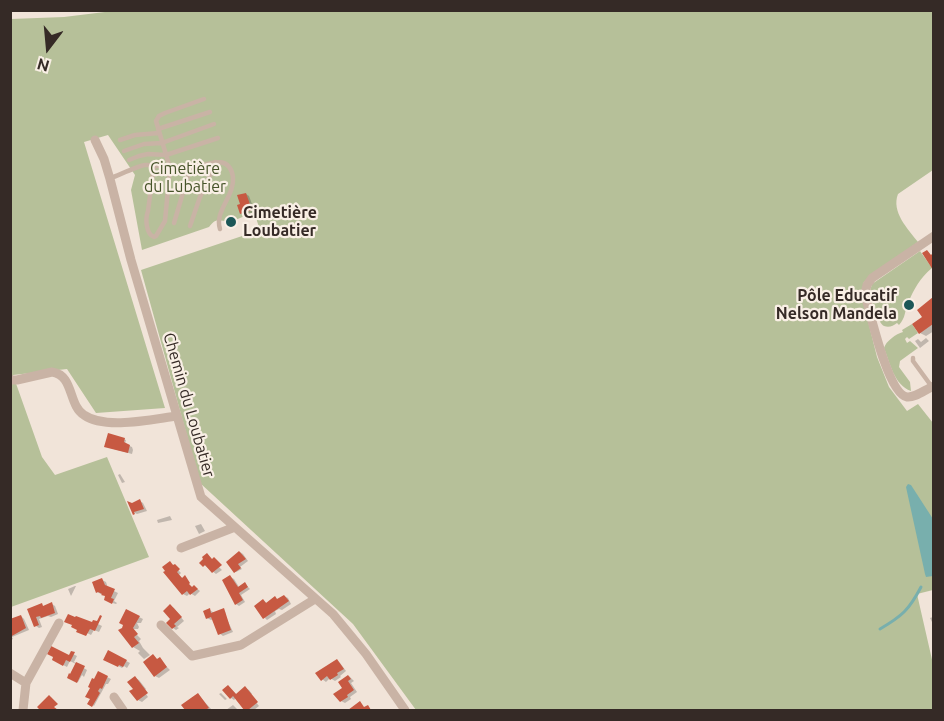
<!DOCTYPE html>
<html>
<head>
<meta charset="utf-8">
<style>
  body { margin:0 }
  #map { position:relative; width:944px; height:721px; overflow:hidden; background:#f1e4d9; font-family:Ubuntu,sans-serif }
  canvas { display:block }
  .frame { position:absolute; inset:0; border:12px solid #352a26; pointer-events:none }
  .north { position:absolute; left:18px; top:18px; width:60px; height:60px; -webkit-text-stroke:4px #f9efe5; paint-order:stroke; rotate:196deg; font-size:16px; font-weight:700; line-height:24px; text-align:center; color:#352a26 }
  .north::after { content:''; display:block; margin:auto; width:21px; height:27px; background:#352a26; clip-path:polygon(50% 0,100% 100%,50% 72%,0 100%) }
</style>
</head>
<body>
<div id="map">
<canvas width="944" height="721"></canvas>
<div class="frame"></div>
<div class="north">N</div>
</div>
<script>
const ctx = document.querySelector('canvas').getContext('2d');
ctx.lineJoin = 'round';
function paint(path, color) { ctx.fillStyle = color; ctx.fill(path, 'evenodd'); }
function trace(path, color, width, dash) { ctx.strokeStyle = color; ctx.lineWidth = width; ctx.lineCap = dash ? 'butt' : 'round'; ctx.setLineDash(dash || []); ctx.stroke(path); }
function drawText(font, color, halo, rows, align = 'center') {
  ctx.font = font + ' Ubuntu,sans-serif'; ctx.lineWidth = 4.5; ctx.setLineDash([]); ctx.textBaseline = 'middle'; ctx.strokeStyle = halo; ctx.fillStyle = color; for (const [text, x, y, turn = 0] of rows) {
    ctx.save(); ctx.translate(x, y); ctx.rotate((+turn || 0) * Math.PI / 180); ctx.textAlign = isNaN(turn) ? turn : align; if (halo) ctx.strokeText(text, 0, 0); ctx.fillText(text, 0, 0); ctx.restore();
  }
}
const green = new Path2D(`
  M121,10L933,11V170L898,194C891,212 908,229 918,242L864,282L861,293L877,357L889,387L907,411L918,404L933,423V590L917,594L933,664V710H416L353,624L200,483L141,270L260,230L254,212C247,214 238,220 231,221C220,222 217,216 209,227L142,250L131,190L135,175L108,135L84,142L165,408L96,413L67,369L13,375L42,457L55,475L107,457L149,557L11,607V19L64,17Z
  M920,251L932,268C920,278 914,289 908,303C904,313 906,317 899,325L897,323C893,326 889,328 884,326C878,323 871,300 870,294C870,291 871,287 872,284Z
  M912,324L918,333L909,339L907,337L905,339L907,343L910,341L918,348L900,361L899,367L910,382L911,391C894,385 890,363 884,348C886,341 896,334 903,332L902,330Z`);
const water = new Path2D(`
  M908,484L911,485L933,519V576L926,577L925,574L906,487Z`);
const shadow = new Path2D(`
  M246,194L249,196L255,212L245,215L241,213Z
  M934,299V331L926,336L920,333L924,318L919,311Z
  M926,338L929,341L920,348L915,341L918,339L921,342Z
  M109,435L126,440L125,444L132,447L133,450L132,454L110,448Z
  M120,474L125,482L122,483L118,475Z
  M140,501L143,503L147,511L137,514L133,512L132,504Z
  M170,516L172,520L158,523L157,520Z
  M201,524L205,531L199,534L195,526Z
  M240,552L243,554L248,561L240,567L242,569L236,572H235Z
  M209,557L222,570L216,574L204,565Z
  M170,563L173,565L181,573L179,575L193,588L195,587L200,591L195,596L190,593L187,596L183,594L165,573Z
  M230,577L234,579L239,587L245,584L250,589L241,595L245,602L239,606L236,604Z
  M102,580L106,582L108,588L118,593L114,601L117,603L116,604L109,602L106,595L103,593L101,594L97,592Z
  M75,586H76L71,596L68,589Z
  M284,596L288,598L291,604L282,610L279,609L275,611L276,614L267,620L264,617V601L267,603L278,600Z
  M52,604L55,606L58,614L51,617L48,616L39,619L42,627L39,628L36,626L29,609L41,605L45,607Z
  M170,606L174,608L184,621L177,627L179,628L176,630L173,628Z
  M210,610L214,613L225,611L226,617L233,632L223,636L219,633L214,619L211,620L207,618Z
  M127,611L143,619L141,623H137L139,627L138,629H133V633L137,635L141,639L139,641L143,648L150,655L144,659L138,653L140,651L133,647L123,630Z
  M21,616L24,619L29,630L12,637L13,639L11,640L10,620Z
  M933,617L934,618V626L930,618Z
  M94,622L102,626L99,632L94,630L91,635L77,628L93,624Z
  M109,652L130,663L127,668L124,666L122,668L105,659Z
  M71,653L77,656L74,662L87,670L84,677L82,675L78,682L69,677L76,664L70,661L67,667L54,660L69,657Z
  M337,661L340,663L346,671L340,676L341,677L335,681L330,678L326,682L322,679Z
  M164,664L170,670L159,678L155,676Z
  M99,673L111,679L108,684H106L94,706L89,703Z
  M349,676L354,681L351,683L357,692L350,697L351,699L345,703L341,701L344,688Z
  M135,678L139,680L146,689L144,691L148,697L142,702L138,700Z
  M228,686L237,695L245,688L249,690L252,694L250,695L259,706L254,710H246L236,698L234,700L231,698Z
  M221,693L227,699L225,700L219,694Z
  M202,699L212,710H187L183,706Z
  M233,705L237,709L235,710H226Z`);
const stream = new Path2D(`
  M880,629C902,616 909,610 921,587`);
const building = new Path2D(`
  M246,193L252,210L240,214L237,205L240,204L237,195Z
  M927,250L931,255L933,253V270L922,253Z
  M933,297V324L919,334L912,324L922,317L917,310Z
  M108,433L125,438L124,442L130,445L128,453L104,447Z
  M140,499L144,509L134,512L135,514L133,515L127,501L132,503Z
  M239,551L246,559L238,564L241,568L234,573L226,562Z
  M207,553L212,559L214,557L222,565L212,573L205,565L203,567L199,563L203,559L202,557Z
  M170,561L173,565L175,564L180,569L177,572L182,578L185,575L190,583L189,584L192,587L194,585L198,589L190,595L187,591L182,595L163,572L165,571L162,567Z
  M230,575L238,587L245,582L248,587L239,593L243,600L235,605L222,580Z
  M102,578L105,585L115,589L111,598L114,599L112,604L104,600L105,596L101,595L102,594L98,592L96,593L92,582Z
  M284,595L289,601L263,619L254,606L263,599L266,603L275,596L277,599Z
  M52,602L55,613L41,618L40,616L36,617L39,625L34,627L27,609L42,603L43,606Z
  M170,604L182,617L174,624L176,626L172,629L166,623L170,619L163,611Z
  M210,608L211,613L224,608L231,630L218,635L211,617L206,619L203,611Z
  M126,609L140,616L133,628L138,634L134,637L139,643L132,648L118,630L122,628L123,625L119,623Z
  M68,614L75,617L76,616L92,622L93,620L97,621L100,615L102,616L95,631L90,629L86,636L76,632L77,630L71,627L72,625L64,622Z
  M21,615L26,628L10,637V619Z
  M51,646L69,655L71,651L75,652L70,662L66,660L63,666L52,660L53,657L47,654Z
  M108,650L127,660L123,667L119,665L118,667L103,660Z
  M153,654L157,659L160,657L167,667L154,677L143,662Z
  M337,659L344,669L337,673L338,675L330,680L327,676L321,681L315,673Z
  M76,662L85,666L77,683L67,678L69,673L70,674Z
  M98,671L108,676L102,689L100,688L98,691L100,693L92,707L87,704L90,699L85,697L90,688L88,687L92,678L94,679Z
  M348,675L351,679L348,681L354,690L347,695L348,697L340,702L333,694L342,688L338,682Z
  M135,676L148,693L137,701L129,691L133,689L127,682Z
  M228,685L236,694L245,686L258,702L248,710H244L233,696L230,699L222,690Z
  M198,693L209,708L205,710H185L181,705Z
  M49,695L58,704L54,707L58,710H40L37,707Z
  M360,701L364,707L368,705L371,710H348Z`);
const lane = new Path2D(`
  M158,129L210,112
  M120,140L135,135L159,133
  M124,151L144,144L162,143L214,124
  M129,160L139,156L148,154L166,155L218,138
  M154,166L148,211C145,219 146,234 154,237L156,236L165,221L170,168L156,121L159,116L165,113L204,99
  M111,178C119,175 138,166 145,165C159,164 173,170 187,169C201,168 229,150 233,177C235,196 214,211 220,229
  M174,223L190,169
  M190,226L200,197L214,167L215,162
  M913,358V361L932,387`);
const street = new Path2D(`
  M95,140L104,159L110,179L131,260L201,497L333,614L366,654L405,710
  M934,236L872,278L867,285L865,294C870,312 888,394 907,397C915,398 926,389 934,386
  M10,380H17L52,372C74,375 68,405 84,415C105,430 153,419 177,416
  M181,548L235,527
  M161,625L192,656L241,645L315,599
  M10,673L26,683
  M114,697L123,710
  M23,710L26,683L59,623`);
const markers = [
  [231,222,6,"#1c5757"],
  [909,305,6,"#1c5757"]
];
const parkNames = [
  ["Cimetière",185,169],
  ["du Lubatier",185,187]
];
const poiNames = [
  ["Cimetière",243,213],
  ["Loubatier",243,231],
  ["Pôle Educatif",897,296,"right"],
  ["Nelson Mandela",897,314,"right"]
];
const streetNames = [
  ["Chemin du Loubatier",189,405,74]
];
paint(green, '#b6c099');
paint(water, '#78afad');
paint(shadow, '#0003');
trace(stream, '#78afad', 3);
paint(building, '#c75942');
trace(lane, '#c9b3a5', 4.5);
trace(street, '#c9b3a5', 9);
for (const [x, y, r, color] of markers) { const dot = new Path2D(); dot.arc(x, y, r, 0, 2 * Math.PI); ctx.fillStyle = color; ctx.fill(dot); trace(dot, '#f9efe5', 2); }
drawText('16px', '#47542a', '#f9efe5', parkNames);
drawText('bold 16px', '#352a26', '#f9efe5', poiNames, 'left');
drawText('16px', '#352a26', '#f9efe5', streetNames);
</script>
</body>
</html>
